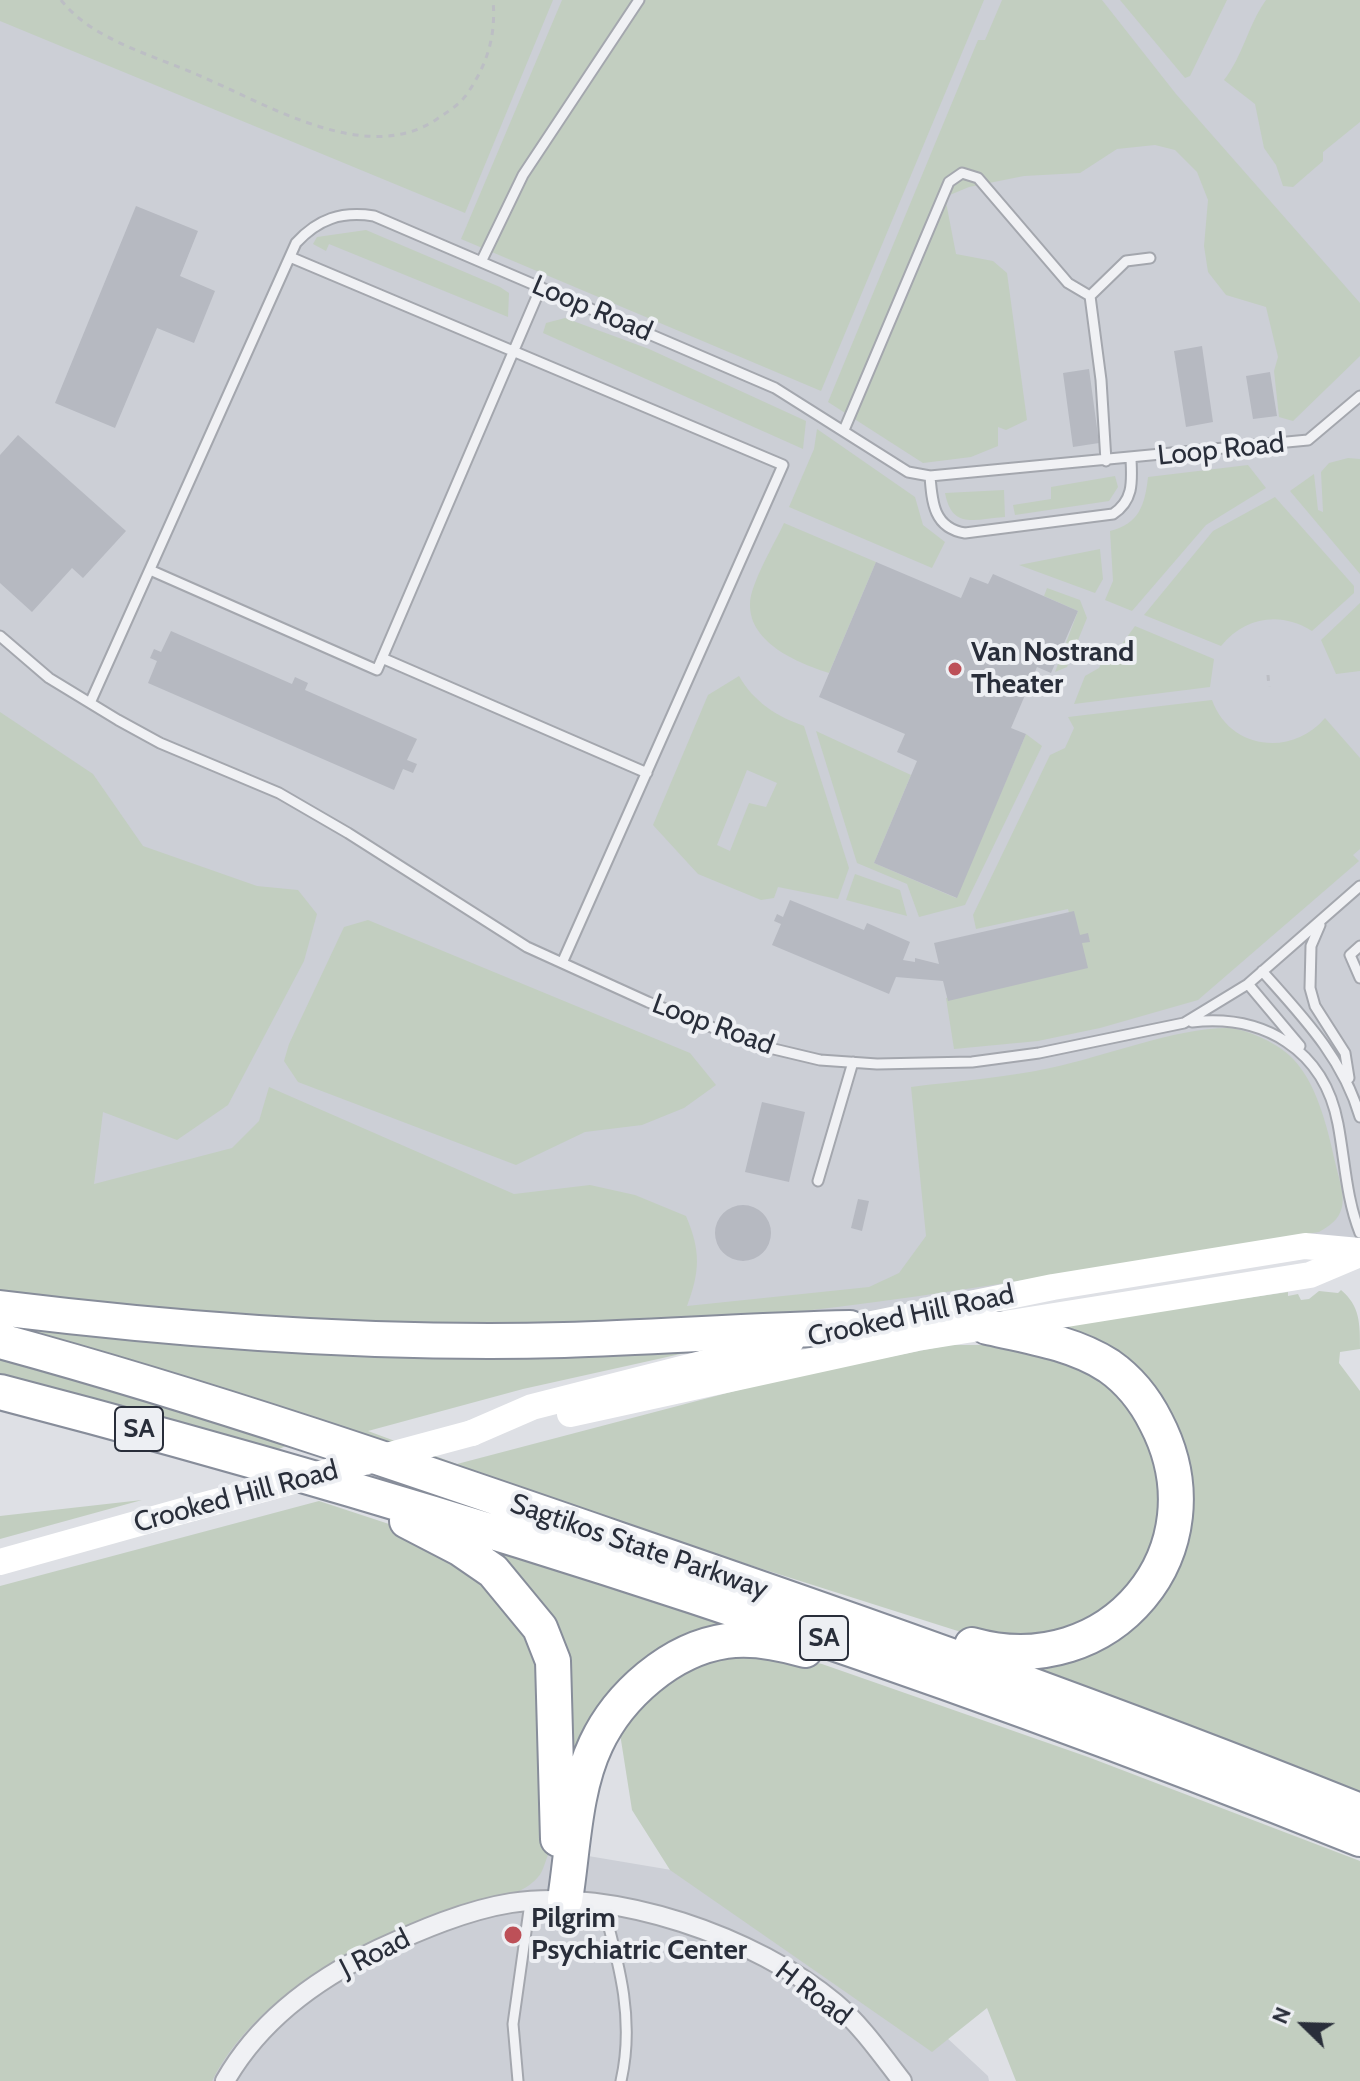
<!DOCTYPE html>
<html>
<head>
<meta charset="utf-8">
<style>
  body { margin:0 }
  #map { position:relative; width:1360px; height:2081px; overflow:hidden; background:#dee0e5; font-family:Cabin,sans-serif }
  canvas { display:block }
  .north { position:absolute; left:1264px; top:1985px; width:80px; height:80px; -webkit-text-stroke:6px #edeff3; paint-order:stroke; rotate:293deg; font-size:22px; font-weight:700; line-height:32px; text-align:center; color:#292e3a }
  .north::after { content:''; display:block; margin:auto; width:28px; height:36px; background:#292e3a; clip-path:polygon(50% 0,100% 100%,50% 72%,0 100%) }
</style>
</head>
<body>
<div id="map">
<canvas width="1360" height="2081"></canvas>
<div class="north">N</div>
</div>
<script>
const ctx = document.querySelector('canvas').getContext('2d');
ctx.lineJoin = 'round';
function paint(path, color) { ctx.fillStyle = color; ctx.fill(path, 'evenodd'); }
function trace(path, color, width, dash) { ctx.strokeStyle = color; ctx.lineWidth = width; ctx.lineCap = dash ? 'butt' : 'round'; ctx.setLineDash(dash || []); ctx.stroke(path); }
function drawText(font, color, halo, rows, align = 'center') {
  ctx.font = font + ' Cabin,sans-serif'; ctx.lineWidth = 8; ctx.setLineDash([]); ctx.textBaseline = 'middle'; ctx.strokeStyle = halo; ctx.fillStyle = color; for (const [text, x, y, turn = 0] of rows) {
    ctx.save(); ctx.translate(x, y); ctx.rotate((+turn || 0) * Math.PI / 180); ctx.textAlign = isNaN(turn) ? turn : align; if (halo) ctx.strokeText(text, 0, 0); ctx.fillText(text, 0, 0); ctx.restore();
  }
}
const built = new Path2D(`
  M0,0H1360V1249L1019,1304L684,1329L0,1304Z
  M517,1844L707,1876L874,1970L988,2076L989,2081H54Z`);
const green = new Path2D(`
  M0,0H553L465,213L0,21Z
  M562,0H984L821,391L461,239Z
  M1002,0H1102L1176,94L1360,303V356L1293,421L1279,417L1274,371L1278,357L1266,307L1226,295L1208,272L1204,246L1208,200L1197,172L1175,150L1155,145L1117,149L1080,173L1024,176L969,187L945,197L956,254L993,261L1007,273L1027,420L1006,430L998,427V446L971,457L923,463L828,402L978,40H985Z
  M1120,0H1227L1190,76L1185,78Z
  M1266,0H1360V122L1323,152V161L1293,187L1283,186L1276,165L1264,148L1255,104L1224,80C1243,56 1248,25 1266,0Z
  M366,230L500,287L509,293L508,317L329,244L326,251L313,244L317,237Z
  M565,318L649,349L806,421L803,449L543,333L546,323Z
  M817,429L915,497L923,525L945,542L932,568L789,507L814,449Z
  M1348,458L1360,459V574L1290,491L1314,474L1318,510L1323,512L1321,472L1329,463Z
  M1248,465L1266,488L1206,525L1132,611L1105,600L1113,581L1110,531C1139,524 1145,505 1148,477Z
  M1115,476L1118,487L1109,501L1015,515L1013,505L1051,499V487Z
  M1004,490L1005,517C975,519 952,530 945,493Z
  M1275,497L1354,586V593L1312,631C1280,611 1245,617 1221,646L1144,615L1213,531Z
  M784,523L876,562L829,673C798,663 749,643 750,604C750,584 775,543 784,523Z
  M1100,549L1103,579L1095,593L1019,565Z
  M1047,588L1080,600L1087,618L1067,667L1055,672L1078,611L1044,596Z
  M1360,603V671L1336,674L1321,640Z
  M1135,626L1214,659L1210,687L1074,704L1085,676L1099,668L1105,655H1114Z
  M739,676C754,702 776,716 804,726L849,868L838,899L778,887L774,898L761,900L698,874L653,825L708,695ZM747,770L777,783L766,807L749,803L730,851L717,845Z
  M1212,700C1230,750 1292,757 1325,718L1360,758V849L1353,855L1359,861L1198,1000L1100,1028L1038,1041L954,1049L946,998L1083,965L1068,909L976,929L973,915L1050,755L1065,748L1074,728L1068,717Z
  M0,712L93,774L143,846L257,886L298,890L317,914L304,961L228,1105L177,1140L103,1112L94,1184L232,1148L259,1121L269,1087L514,1194L590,1185L635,1195L686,1216C701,1251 700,1272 687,1306L869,1287L899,1273L926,1236L911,1087C957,1081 1004,1078 1050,1068C1104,1057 1174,1028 1228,1028C1246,1029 1275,1042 1289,1055C1317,1080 1328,1130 1336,1166C1344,1197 1351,1215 1319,1232C1106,1265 893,1307 679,1323C452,1340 225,1317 0,1296Z
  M816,731L911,775L874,863L956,898L1026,734L1042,746L965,905L919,917L907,884L857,863Z
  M855,874L900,890L907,916L846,900Z
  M368,920L690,1053L716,1085L684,1108L642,1125L585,1132L516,1165L298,1082L284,1061L289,1044L344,927Z
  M1341,1290C1360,1306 1360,1323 1360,1349L1340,1352L1339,1363L1360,1391V1798L1018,1667L1128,1630L1190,1470L1059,1325L1288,1292V1296L1298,1294L1301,1300L1309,1299L1319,1291L1338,1293Z
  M8,1318L694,1351L523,1389L368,1431L457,1464L788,1377L949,1345H1005L1073,1361L1126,1392L1159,1446L1168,1505L1151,1568L1110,1614L1049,1641L983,1639L3,1328Z
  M0,1351L292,1443L277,1450L0,1378Z
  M142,1500L0,1539V1516Z
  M319,1501L389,1524L467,1563L524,1621L549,1697L548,1855C545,1862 543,1872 538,1877C515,1906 408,1924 369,1943C308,1973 243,2019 212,2081H0V1586Z
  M473,1540L765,1630L675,1643L569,1813L572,1706L563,1649Z
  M754,1647L822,1664L1088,1757L1360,1861V2081H1016L987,2008L932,2052L670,1870L632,1810L618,1721L675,1667Z`);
const building = new Path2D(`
  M136,206L198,231L180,276L215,291L194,343L157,328L115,428L55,403Z
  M1202,346L1213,422L1186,427L1174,351Z
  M1089,369L1099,443L1073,447L1063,373Z
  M1270,372L1277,416L1253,419L1246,376Z
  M18,435L126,531L83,578L72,568L32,612L0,583V455Z
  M876,562L961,598L970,577L988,584L993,574L1078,611L1051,673L1037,667L1011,728L1026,734L957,898L874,863L917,761L897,752L905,734L819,697Z
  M171,631L292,684L295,677L308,683L305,690L417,739L407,760L417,764L413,773L403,769L394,790L148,683L157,661L150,658L154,649L161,652Z
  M790,900L864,930L867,923L910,942L903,960L915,962V958L939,964L934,943L1074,911L1080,935L1088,933L1090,942L1082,943L1088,968L948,1001L943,981L896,977L889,994L772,945L781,924L774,921L777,914L783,917Z
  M762,1102L805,1112L789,1182L745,1172Z
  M858,1199L869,1201L862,1231L851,1228Z
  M715 1233a28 28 0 1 1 56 0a28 28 0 1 1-56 0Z`);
const path = new Path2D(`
  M61,0C92,40 153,55 198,75C267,104 367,167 437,119C450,110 461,104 469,91C488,62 496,35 493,0
  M1268,675L1269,687`);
const lane = new Path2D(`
  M290,257L783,465L562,963
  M481,262L523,175L639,0
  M844,430L949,182L962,173L978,178L1068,283L1090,296
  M1106,461L1101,380L1090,296L1126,261L1150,258
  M930,476C932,503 934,528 965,533L1113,514C1134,500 1132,481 1131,459
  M150,570L377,670L541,287
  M0,636L49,678L118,720L160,743L279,793L348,833L527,947L648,1002L757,1045L820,1060L877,1064L972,1062L1039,1053L1184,1023L1248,984L1360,886
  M382,658L647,773
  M90,703L296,243C318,219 341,211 374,216L775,388L908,472L930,476L1308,440L1360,396
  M1320,925L1311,946L1310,988L1315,1006L1345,1053L1349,1078
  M1360,946L1350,955L1360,978
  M1262,971C1302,1016 1343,1058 1360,1117
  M1248,984L1300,1046
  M1192,1022C1263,1014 1324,1049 1338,1124C1345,1161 1346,1198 1360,1233
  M818,1181L853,1062
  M603,1905C619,1964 635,2020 621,2081
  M518,2081L513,2024L530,1903`);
const street = new Path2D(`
  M225,2081C259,2021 318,1978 379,1949C420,1930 467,1910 511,1903C614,1887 756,1937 835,2003C861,2025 881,2054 902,2081`);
const secondary = new Path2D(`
  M833,1332L1053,1287L1305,1246L1360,1251
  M570,1414L917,1338L1310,1275L1360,1254
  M472,1433L532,1407L791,1341
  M0,1562L193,1508`);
const highway = new Path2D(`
  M0,1308C187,1331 376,1345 564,1340C660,1337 755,1330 850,1328
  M0,1341C209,1398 415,1469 620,1540C868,1625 1116,1713 1360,1811
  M0,1392C465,1513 914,1660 1360,1839
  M407,1521L461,1549L493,1571L540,1628L553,1661L558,1839
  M972,1645C1110,1684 1223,1550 1156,1422C1145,1400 1129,1380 1109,1366C1074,1343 1028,1336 987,1327
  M565,1900C573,1850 574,1790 596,1744C619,1695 671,1649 726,1641C751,1637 781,1643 805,1650`);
const secondaryBridge = new Path2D(`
  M193,1508L472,1433`);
const markers = [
  [955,669,8,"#bd5058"],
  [513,1935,10,"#bd5058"]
];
const shields = [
  [139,1429,48],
  [824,1638,48]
];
const shieldNames = [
  ["SA",139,1429],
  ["SA",824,1638]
];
const streetNames = [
  ["Loop Road",592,309,23],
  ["Loop Road",1221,450,-6],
  ["Loop Road",713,1025,20],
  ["Crooked Hill Road",911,1316,-12],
  ["Crooked Hill Road",236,1497,-15],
  ["Sagtikos State Parkway",639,1547,19],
  ["J Road",375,1954,-27],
  ["H Road",813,1994,37]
];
const poiNames = [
  ["Van Nostrand",971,653],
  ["Theater",971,685],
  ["Pilgrim",531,1919],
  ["Psychiatric Center",531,1951]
];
paint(built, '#cccfd6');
paint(green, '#c2cec0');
paint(building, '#b6b9c1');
trace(lane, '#a4a7ae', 13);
trace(street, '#a4a7ae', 22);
trace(highway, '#878d9a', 38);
trace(path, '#bcbec4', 3, [6, 6]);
trace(lane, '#f0f1f4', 9);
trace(street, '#f0f1f4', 18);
trace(secondary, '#fff', 26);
trace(highway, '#fff', 34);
trace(secondaryBridge, '#fff', 26);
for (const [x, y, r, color] of markers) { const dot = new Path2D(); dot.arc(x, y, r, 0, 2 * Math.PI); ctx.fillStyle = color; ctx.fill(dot); trace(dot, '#edeff3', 3); }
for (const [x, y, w] of shields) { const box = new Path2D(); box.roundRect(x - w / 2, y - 22, w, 44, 6); ctx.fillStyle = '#edeff3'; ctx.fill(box); trace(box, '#292e3a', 2); }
drawText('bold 26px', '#292e3a', null, shieldNames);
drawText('28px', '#292e3a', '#edeff3', streetNames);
drawText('bold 28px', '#292e3a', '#edeff3', poiNames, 'left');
</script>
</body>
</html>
